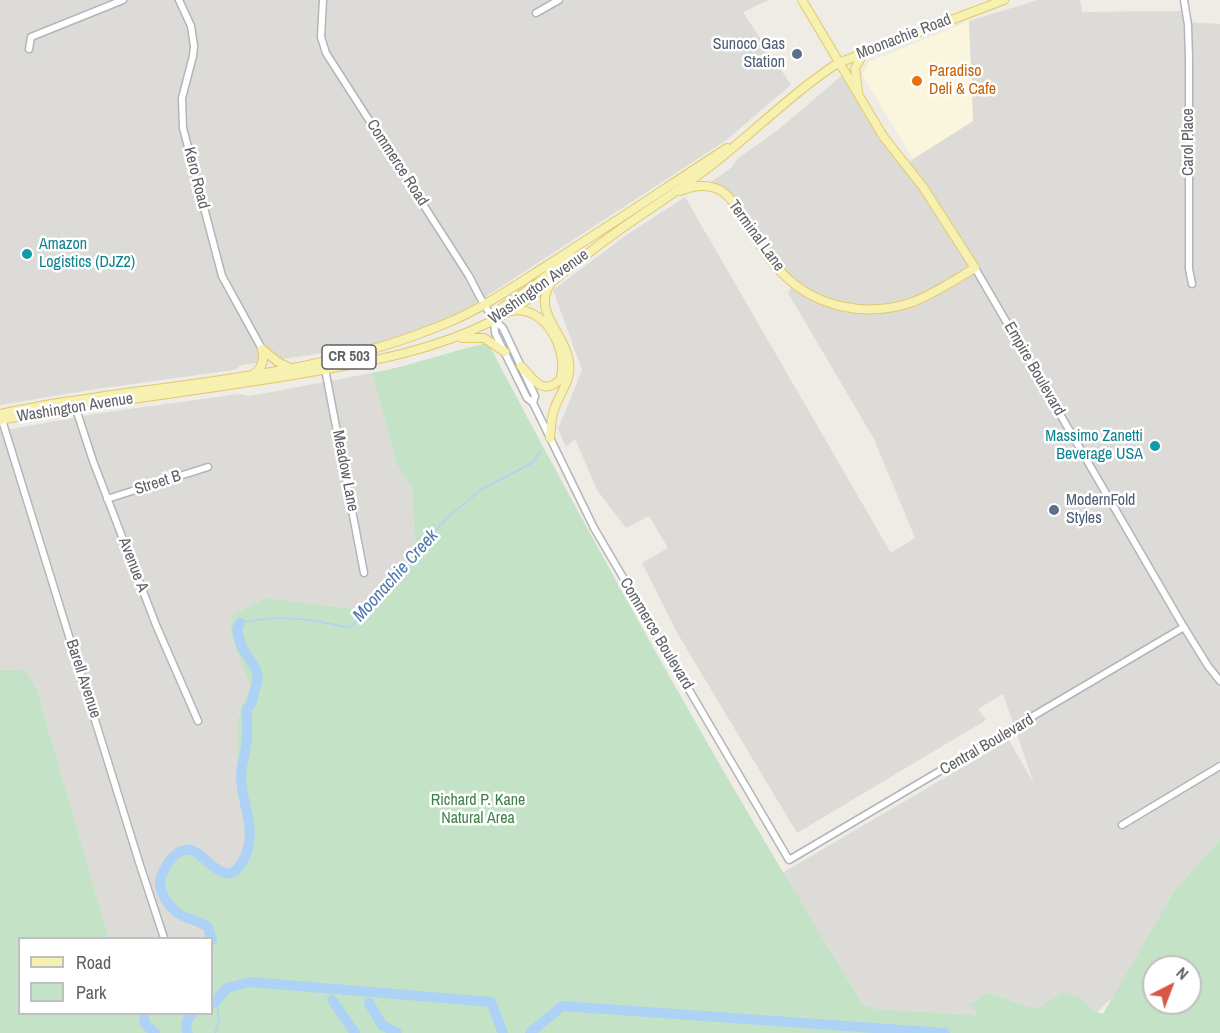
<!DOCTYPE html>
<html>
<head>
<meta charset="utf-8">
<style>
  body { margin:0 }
  #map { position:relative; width:1220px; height:1033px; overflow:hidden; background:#eeece5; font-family:"Archivo Narrow",sans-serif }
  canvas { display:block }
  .legend { position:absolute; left:18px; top:937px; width:195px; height:78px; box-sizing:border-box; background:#fff; border:2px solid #bebfc1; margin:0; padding:8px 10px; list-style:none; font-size:18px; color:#5d6064 }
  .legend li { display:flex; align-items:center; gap:12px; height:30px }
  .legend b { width:30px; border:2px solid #bebfc1 }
  .north { position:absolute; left:1142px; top:955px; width:60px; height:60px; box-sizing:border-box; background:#fff; border:2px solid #bebfc1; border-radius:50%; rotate:42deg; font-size:16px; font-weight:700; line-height:24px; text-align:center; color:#5d6064 }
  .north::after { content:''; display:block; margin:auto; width:21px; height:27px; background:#d75742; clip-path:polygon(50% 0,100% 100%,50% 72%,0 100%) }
</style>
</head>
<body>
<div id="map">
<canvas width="1220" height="1033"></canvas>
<ul class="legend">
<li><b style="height:8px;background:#f6f0b1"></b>Road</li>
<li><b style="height:16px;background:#c4e3c6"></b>Park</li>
</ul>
<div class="north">N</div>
</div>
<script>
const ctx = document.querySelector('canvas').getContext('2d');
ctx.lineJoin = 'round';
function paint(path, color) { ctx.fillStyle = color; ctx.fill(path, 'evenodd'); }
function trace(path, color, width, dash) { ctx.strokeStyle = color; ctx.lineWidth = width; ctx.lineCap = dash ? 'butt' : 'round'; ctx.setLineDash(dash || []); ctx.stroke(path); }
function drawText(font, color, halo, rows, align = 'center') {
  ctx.font = font + ' "Archivo Narrow",sans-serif'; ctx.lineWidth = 5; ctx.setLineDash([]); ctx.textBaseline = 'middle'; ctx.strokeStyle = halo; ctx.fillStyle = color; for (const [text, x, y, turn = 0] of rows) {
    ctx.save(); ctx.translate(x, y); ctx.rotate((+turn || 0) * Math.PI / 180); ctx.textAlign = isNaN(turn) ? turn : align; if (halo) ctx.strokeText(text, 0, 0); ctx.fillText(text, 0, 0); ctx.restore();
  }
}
const commercial = new Path2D(`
  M969,21L974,121L913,159L862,74L869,62Z`);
const industrial = new Path2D(`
  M0,0H769L743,12L791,85L725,141L493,292L469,307L426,329L377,345L242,365L234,370L96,389L0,405Z
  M1038,0H1080L1082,12L1187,11L1189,22L1220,24V839L1174,891L1114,996L1097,1012L1079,997L1037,1009L989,993L979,1015L877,1009L863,1004L782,873L1009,740L1034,784L1003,694L978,709L986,720L797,833L676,631L642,563L668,548L649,516L626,528L597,490L575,439L566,447L558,429L582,370L553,290L625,236L685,197L891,553L915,538L874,439L788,293L794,282L730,195L703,188L732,167L737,159L779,129L846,72L907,163L973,121L969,21Z
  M372,373L397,465L412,488L415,548L358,609L266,598L230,633L250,686L239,713L256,836L243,870L206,923L215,940L212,942V938H109L37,690L25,669L0,670V431L100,413L239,394L250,396Z`);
const green = new Path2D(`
  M488,343C606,567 730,789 863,1004L877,1009L978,1015L970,1004L989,993L1037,1009L1064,992L1079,997L1097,1012L1103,1014L1174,891L1220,839V1033H0V670L25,669L37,690L109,938H20V1014H212L211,933C204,920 192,922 181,915C171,909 159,894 160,882C160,875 166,867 170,861C187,836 199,858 213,868C229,879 243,866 247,851C256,825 241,801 239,775C238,762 236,723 240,711C242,703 247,694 250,686L230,633L232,615L266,598L358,609L415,548L412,488L397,465L372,373C411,366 449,351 488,343ZM1154,967H1190V1003H1154Z`);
const stream = new Path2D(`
  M240,623C277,614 313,619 350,628L447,518L482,489L532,463L540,452
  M215,1033L219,1022L217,1003`);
const river = new Path2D(`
  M212,940L208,927C200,921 192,920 183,916C172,911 161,896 160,884C159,877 165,869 168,863C173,856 181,848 191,850C206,853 225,893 243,861C259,831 242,808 241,777C241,763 247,750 247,736C248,727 246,718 247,709L251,704L258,678L256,669L241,646L237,629L240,623
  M332,1000L355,1033
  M212,1003L215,1002L227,988L250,982L491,1002L503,1033
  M369,1003L382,1025L397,1033
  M144,1014L145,1024L155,1033
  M188,1033C184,1026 187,1019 192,1014
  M530,1033L562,1006L945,1033`);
const minor = new Path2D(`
  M179,0L191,26L194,46L193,56L182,98L183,128L222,276L262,349
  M323,0L321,37L326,53L469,276C479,295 487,314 503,328L535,396L533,403
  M1184,0L1188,25L1189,59V269L1192,284
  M536,13L559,0
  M29,49L31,37L123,0
  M975,268L1182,624L1208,666L1220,681
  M494,320L495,333L527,398L533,403L594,528L789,860L1184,627
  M325,369L364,573
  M75,406L93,461L156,625L198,721
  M2,420L139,862L164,938
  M107,499L208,467
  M1122,825L1220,766`);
const major = new Path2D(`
  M858,92L855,68L864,53
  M680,191C693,186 706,183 720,190C735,199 744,220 753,234C762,248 771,263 783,274C817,308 865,317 910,303C933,295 954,280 975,268L923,187L883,136L802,0
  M511,311C545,304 570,351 560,380C541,396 534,379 521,366
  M494,320L497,312L504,306L535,285L571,255
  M462,338H484L505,352
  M262,349L278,362L290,368
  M252,375C262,369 265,360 262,349
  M0,414C24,409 47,404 71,401C199,381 326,374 447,323C483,308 516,285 549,264C609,226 667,187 727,148
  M0,420C103,401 208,390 311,372C374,361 435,350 492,321C533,300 569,267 607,239C643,212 683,189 718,160C758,128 795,91 838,63L1004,0
  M550,438C551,428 551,419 554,410C560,391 574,379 568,357C563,333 533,310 550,285`);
const markers = [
  [797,54,6,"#5c6f8a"],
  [917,81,6,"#e8710a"],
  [27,254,6,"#0f9aa8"],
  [1155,446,6,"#0f9aa8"],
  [1054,510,6,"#5c6f8a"]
];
const shields = [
  [349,357,54]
];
const shieldNames = [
  ["CR 503",349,357]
];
const streetNames = [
  ["Moonachie Road",904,37,-21],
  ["Carol Place",1189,142,-90],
  ["Commerce Road",397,163,57],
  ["Kero Road",196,178,76],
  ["Terminal Lane",756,236,54],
  ["Washington Avenue",539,287,-35],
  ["Empire Boulevard",1034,369,60],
  ["Washington Avenue",75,408,-9],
  ["Meadow Lane",345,471,79],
  ["Street B",158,483,-18],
  ["Avenue A",133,565,69],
  ["Commerce Boulevard",656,634,59],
  ["Barell Avenue",83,679,72],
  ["Central Boulevard",987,745,-30]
];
const serviceNames = [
  ["Sunoco Gas",785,45],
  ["Station",785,63],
  ["ModernFold",1066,501,"left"],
  ["Styles",1066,519,"left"]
];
const foodNames = [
  ["Paradiso",929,72],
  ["Deli & Cafe",929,90]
];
const cultureNames = [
  ["Amazon",39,245],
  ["Logistics (DJZ2)",39,263],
  ["Massimo Zanetti",1143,437,"right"],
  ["Beverage USA",1143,455,"right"]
];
const parkNames = [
  ["Richard P. Kane",478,801],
  ["Natural Area",478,819]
];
const waterNames = [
  ["Moonachie Creek",396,576,-48]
];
paint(commercial, '#faf5dd');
paint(industrial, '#dddbd7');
paint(green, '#c4e3c6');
trace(stream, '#add2f6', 1.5);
trace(river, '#add2f6', 10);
trace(minor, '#b2b5b9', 9);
trace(major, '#e3c869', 10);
trace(minor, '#fff', 6);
trace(major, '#f6f0b1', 8);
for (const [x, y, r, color] of markers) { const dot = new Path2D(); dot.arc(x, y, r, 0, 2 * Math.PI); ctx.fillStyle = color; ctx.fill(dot); trace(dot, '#fff', 2); }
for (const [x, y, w] of shields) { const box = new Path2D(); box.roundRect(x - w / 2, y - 12, w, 24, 4.5); ctx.fillStyle = '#fff'; ctx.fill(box); trace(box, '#5d6064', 1.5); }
drawText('bold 15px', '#5d6064', null, shieldNames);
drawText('16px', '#5d6064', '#fff', streetNames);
drawText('16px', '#4e5e75', '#fff', serviceNames, 'right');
drawText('16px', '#c56008', '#fff', foodNames, 'left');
drawText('16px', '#0d838f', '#fff', cultureNames, 'left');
drawText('16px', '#3e8146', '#fff', parkNames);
drawText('italic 18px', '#4f78af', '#fff', waterNames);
</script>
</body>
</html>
